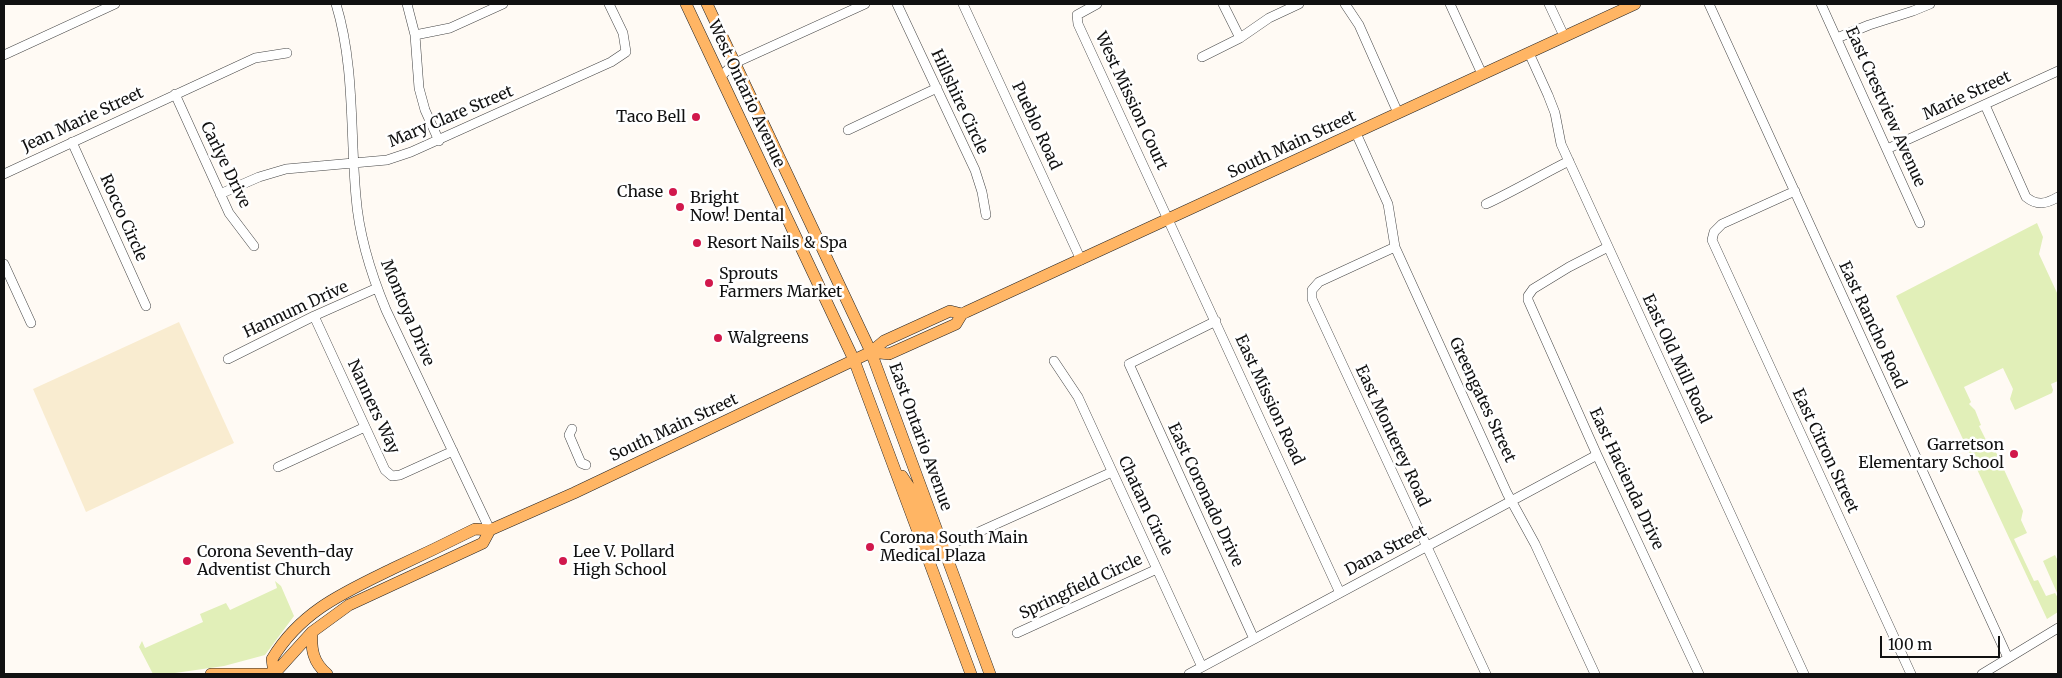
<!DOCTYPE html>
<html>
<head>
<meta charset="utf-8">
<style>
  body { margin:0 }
  #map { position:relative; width:2062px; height:678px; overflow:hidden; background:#fffaf4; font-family:Merriweather,serif }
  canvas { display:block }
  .frame { position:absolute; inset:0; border:5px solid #111; pointer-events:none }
  .scale { position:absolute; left:1880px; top:636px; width:120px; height:22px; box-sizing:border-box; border:2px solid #111; border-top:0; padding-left:6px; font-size:15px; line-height:18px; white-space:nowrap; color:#111; -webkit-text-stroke:4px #fff; paint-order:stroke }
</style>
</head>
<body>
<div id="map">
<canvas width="2062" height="678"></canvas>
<div class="frame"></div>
<div class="scale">100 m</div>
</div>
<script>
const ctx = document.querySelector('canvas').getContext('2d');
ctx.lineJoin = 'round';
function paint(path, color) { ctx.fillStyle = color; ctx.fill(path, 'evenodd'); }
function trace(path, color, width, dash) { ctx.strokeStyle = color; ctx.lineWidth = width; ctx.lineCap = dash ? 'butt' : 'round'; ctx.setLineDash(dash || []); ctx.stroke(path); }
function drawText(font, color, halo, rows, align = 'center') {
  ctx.font = font + ' Merriweather,serif'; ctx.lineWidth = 5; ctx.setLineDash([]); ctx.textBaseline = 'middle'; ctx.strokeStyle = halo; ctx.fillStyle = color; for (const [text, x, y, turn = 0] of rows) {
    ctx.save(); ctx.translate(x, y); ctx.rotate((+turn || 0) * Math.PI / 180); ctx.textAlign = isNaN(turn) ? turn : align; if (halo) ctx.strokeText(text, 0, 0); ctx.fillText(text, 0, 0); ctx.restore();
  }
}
const farmland = new Path2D(`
  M179,322L234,443L86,512L33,389Z`);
const green = new Path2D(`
  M2037,223L2043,237L2039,254L2058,295V381L2051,384L2053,390L2052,393L2015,410L2010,399L2013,389L2003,368L1964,387L1971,402L1969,404L1975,410L1981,425L1979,426L1989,446L1995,450L2023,511L2021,520L2027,533L2014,539L2034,581L2038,580L2046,596L2055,593L2058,598V612L2047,619L1896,296Z
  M2055,555L2058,561V595L2043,561Z
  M275,581L281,586L294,616L265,655L224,666L168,674H153L139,647L142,641L145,648L203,622L200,614L226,603L230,610L277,588Z`);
const minor = new Path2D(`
  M336,4C355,66 350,133 356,197C359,236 371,274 386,310L490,530
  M407,4L415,35L419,88L425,110L439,141
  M897,4L975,170L982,192L986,215
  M963,4L1081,260
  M1097,4L1077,15L1078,24L1340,593
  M1223,4L1240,38
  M1345,4L1359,25L1398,113
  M1450,4L1482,74
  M1549,4L1564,36
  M1709,4L2008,658
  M1821,4L1920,223
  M415,35L450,28L503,4
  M1837,38L1869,25L1913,11L1930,4
  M1529,53L1548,95L1555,113L1561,144L1804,674
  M4,55L115,4
  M1202,57L1240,38L1269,18L1299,4
  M720,77L735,63L865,4
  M175,94L229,213L254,246
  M1985,105L2026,197C2037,206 2046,204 2058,197
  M848,130L937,88
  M1356,133L1388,204L1395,247L1507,493L1535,544L1595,674
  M72,142L146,306
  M1887,149L2058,71
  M4,174L255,58L287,53
  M1795,191L1722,224L1714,232L1712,240L1911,674
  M220,194L259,177L286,169L387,160L411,152L611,62L626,52L623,33L609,4
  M1486,204C1514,191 1541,175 1569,161
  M1395,247L1319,282L1312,290V299L1486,674
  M1608,247L1569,267L1533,289L1528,296V300L1597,455L1699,674
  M4,264L31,323
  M314,316L385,470L392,476L400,475L453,451
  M1216,321L1129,364L1254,639
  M228,359L314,316L377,288
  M1054,361L1078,397L1202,667
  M572,429L569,435L581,463L586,465
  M278,467L365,427
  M943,548L1112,472
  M1017,633L1157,569
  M1189,674L1597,455
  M1982,674L2058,628`);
const major = new Path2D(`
  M686,4L854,360L971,674
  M707,4L871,352L990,674
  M871,352L889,354L956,324L962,314L966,312L1635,4
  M902,476L910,488L931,543L936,549L943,548
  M312,632C311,650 313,662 327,674
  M211,674H273
  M274,674L272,659C301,611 343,593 392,569C420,556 447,543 475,529L490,530L574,493L871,352L884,341L950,311L962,314
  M274,674L312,632L349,605L483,543L490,530`);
const markers = [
  [696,117,5,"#d1184c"],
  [673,192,5,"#d1184c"],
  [680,207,5,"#d1184c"],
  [697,243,5,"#d1184c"],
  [709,283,5,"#d1184c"],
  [718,338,5,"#d1184c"],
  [2014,454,5,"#d1184c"],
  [870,547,5,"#d1184c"],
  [187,561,5,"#d1184c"],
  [563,561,5,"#d1184c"]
];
const streetNames = [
  ["West Ontario Avenue",746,94,65],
  ["Marie Street",1967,96,-25],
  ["West Mission Court",1131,101,65],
  ["Hillshire Circle",959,102,65],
  ["East Crestview Avenue",1885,107,66],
  ["Mary Clare Street",451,117,-23],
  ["Jean Marie Street",83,120,-25],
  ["Pueblo Road",1036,126,65],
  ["South Main Street",1292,145,-25],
  ["Carlye Drive",225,165,64],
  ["Rocco Circle",123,218,66],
  ["Hannum Drive",296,310,-25],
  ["Montoya Drive",407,313,67],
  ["East Rancho Road",1872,325,65],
  ["East Old Mill Road",1676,359,65],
  ["East Mission Road",1269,400,65],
  ["Greengates Street",1482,400,65],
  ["Nanners Way",373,407,65],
  ["South Main Street",674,428,-25],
  ["East Monterey Road",1392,436,65],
  ["East Ontario Avenue",920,437,70],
  ["East Citron Street",1825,451,65],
  ["East Hacienda Drive",1626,479,65],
  ["East Coronado Drive",1205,495,65],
  ["Chatam Circle",1145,506,65],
  ["Dana Street",1386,551,-28],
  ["Springfield Circle",1081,587,-25]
];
const poiNames = [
  ["Taco Bell",686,117,"right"],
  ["Chase",663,192,"right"],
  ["Bright",690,198],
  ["Now! Dental",690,216],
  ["Resort Nails & Spa",707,243],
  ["Sprouts",719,274],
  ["Farmers Market",719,292],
  ["Walgreens",728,338],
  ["Garretson",2004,445,"right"],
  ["Elementary School",2004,463,"right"],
  ["Corona South Main",880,538],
  ["Medical Plaza",880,556],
  ["Corona Seventh-day",197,552],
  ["Adventist Church",197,570],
  ["Lee V. Pollard",573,552],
  ["High School",573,570]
];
paint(farmland, '#f9ecd0');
paint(green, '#e1efb8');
trace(minor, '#444', 10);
trace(major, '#222', 12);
trace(minor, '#fff', 9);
trace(major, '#ffb564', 11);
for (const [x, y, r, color] of markers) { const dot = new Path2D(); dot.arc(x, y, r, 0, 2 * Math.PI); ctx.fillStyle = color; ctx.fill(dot); trace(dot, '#fff', 2); }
drawText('16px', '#111', '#fff', streetNames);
drawText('16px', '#111', '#fff', poiNames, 'left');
</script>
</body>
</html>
